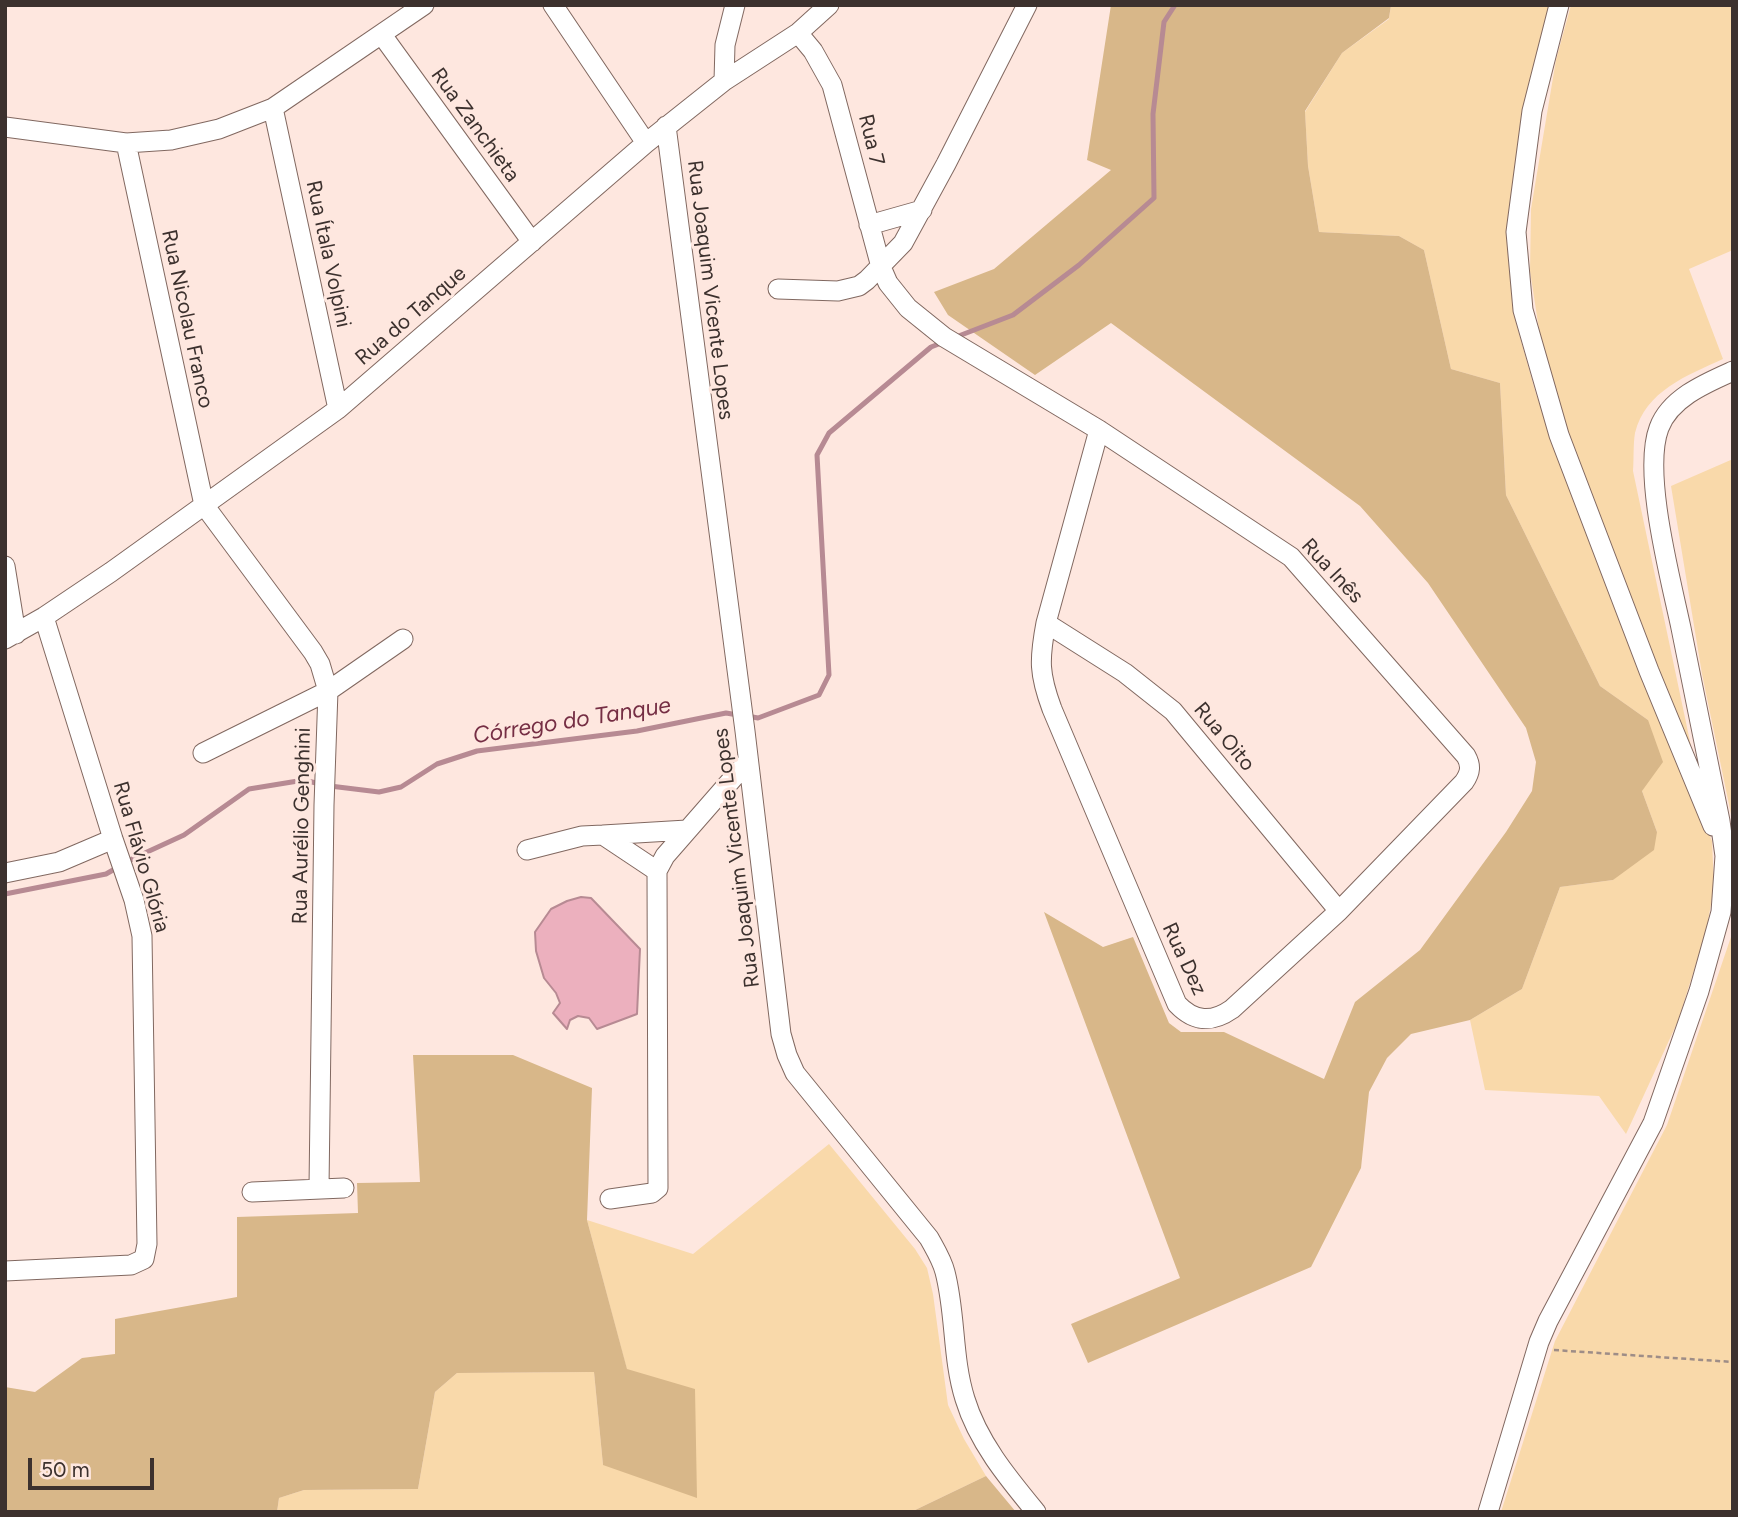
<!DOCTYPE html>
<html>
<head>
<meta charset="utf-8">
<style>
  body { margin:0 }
  #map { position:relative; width:1738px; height:1517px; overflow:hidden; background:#fee7df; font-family:Figtree,sans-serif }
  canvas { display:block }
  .frame { position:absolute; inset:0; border:7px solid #3c312e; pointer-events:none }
  .scale { position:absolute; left:28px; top:1458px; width:126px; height:32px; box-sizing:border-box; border:4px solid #3c312e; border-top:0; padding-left:9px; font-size:21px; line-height:24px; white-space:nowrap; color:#3c312e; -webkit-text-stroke:5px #fee7df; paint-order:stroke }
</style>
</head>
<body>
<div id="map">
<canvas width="1738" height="1517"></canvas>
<div class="frame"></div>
<div class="scale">50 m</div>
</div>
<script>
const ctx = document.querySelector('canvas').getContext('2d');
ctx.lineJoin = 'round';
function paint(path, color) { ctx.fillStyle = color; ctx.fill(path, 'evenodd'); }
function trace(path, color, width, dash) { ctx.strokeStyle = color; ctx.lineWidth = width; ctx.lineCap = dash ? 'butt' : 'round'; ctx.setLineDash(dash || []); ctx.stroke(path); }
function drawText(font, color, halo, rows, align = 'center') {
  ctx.font = font + ' Figtree,sans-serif'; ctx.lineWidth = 6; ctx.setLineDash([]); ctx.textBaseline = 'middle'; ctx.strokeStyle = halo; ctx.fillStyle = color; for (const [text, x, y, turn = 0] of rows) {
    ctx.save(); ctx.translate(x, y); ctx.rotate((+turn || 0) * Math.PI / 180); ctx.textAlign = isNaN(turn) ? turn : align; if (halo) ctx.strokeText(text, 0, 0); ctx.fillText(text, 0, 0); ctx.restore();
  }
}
const green = new Path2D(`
  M1391,5H1550L1536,55L1521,126L1510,263L1516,323L1536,394L1657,716L1712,841L1714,887L1706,932L1678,1021L1626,1134L1599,1096L1485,1090L1470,1020L1522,989L1560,887L1613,880L1657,832L1642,791L1648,720L1600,686L1506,495L1500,383L1451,369L1424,250L1399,236L1319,232L1308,166L1305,112L1342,53L1389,19Z
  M1571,5H1733V250L1689,269L1723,359C1688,375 1645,391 1635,433C1633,445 1634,459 1633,471L1696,770L1647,655L1558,404L1540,336L1530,271L1531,209L1556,60Z
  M1733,459V824L1702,674L1671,486Z
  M1733,931V1512H1501L1555,1341L1667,1125Z
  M829,1144L915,1249L927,1268L933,1294L948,1405L964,1439L986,1476L911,1512H277L279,1498L304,1490L418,1489L435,1392L457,1373L594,1372L603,1465L627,1370L587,1220L693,1254Z`);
const forest = new Path2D(`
  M1111,5H1391L1389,18L1342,53L1305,111L1308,166L1319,232L1399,236L1424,250L1451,369L1500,383L1506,495L1600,686L1648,720L1663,762L1642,791L1657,832L1654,850L1613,880L1560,887L1522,989L1470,1020L1411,1034L1387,1058L1369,1092L1361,1168L1311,1267L1088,1363L1071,1324L1180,1278L1044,912L1103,947L1133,937L1169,1023L1181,1032H1224L1324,1079L1355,1002L1420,950L1506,832L1532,791L1536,762L1526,728L1428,583L1360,506L1111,323L1035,375L948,315L934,292L994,269L1111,170L1087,160Z
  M413,1055H513L592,1088L587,1220L627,1369L695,1389L697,1498L603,1465L594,1372L457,1373L435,1392L418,1489L304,1490L279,1498L277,1512H5V1387L35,1392L82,1358L115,1354V1319L237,1297V1217L358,1213L357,1183L420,1182Z
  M986,1476L1016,1512H911Z`);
const water = new Path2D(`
  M581,897L591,898L640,949L637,1014L597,1029L589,1018L578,1016L570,1020L567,1029L553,1013L560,1003L556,993L544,978L536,951L535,932L551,909L567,901Z`);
const stream = new Path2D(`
  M956,337L1013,315L1079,265L1154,198L1153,114L1164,22L1175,5
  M747,716L758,718L819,695L829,675L817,455L829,433L931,347L944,342
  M330,786L379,792L401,787L437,764L477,751L637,731L726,713L738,715
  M5,894L106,874L134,858L184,835L249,789L304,780L320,784`);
const path = new Path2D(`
  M1554,1350L1733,1362`);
const minor = new Path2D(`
  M553,5L646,143
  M1559,5L1532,111L1516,232L1523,310L1559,435L1649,671L1713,826
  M798,33L813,51L832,85L881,267L888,283L908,308L944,337L1099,430L1291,557L1466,756C1471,765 1471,772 1464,782L1339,911L1232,1009C1212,1023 1194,1022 1177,1004L1052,709C1039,674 1039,660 1046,623L1099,430
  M382,35L532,242
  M724,81L725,45L735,5
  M273,108L338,409
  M666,126L745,731L781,1034L787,1055L795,1073L929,1238C935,1249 942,1260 945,1272C956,1314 952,1358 965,1399C978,1442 1008,1478 1036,1512
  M5,127L126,143L171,140L219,129L273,108L424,5
  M126,143L204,505L313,652L320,664L328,691L324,805L319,1188
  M869,225L922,210
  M778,289L838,291L859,286L867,280L903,243L946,164L1027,5
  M5,566L16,634
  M1046,623L1125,673L1173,711L1339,911
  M5,639L44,617L111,572L338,409L646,143L724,81L798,33L829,5
  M203,753L328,691L403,639
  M603,835L687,830
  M527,850L582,836L603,835L657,871
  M5,873L59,862L113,839
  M252,1192L344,1188
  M610,1199L652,1193L658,1188L657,871L665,856L748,761
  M5,1271L131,1265L144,1259L147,1244L142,936L134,900L113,839L44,617
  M1488,1512L1539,1342L1548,1321L1653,1123L1699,991L1721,912L1725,856L1720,821C1707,757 1694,693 1681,628C1671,580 1642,473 1659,428C1670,398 1706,383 1733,371`);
const streetNames = [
  ["Rua Zanchieta",475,125,54],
  ["Rua 7",871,140,76],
  ["Rua Ítala Volpini",328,254,78],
  ["Rua Joaquim Vicente Lopes",710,290,83],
  ["Rua do Tanque",411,316,-41],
  ["Rua Nicolau Franco",187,319,78],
  ["Rua Inês",1332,571,47],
  ["Rua Oito",1224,737,50],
  ["Rua Aurélio Genghini",302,826,-89],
  ["Rua Flávio Glória",141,857,74],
  ["Rua Joaquim Vicente Lopes",737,858,-97],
  ["Rua Dez",1184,959,65]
];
const waterNames = [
  ["Córrego do Tanque",572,721,-9]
];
paint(green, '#f9d9aa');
paint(forest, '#d8b789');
paint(water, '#ecb0be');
trace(water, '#b78a93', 2);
trace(stream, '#b78a93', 5);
trace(minor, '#816860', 21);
trace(path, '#9e8d87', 2.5, [5, 3.5]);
trace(minor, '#fff', 19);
drawText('21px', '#3c312e', '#fee7df', streetNames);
drawText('italic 23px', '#752e44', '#fee7df', waterNames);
</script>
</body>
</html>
